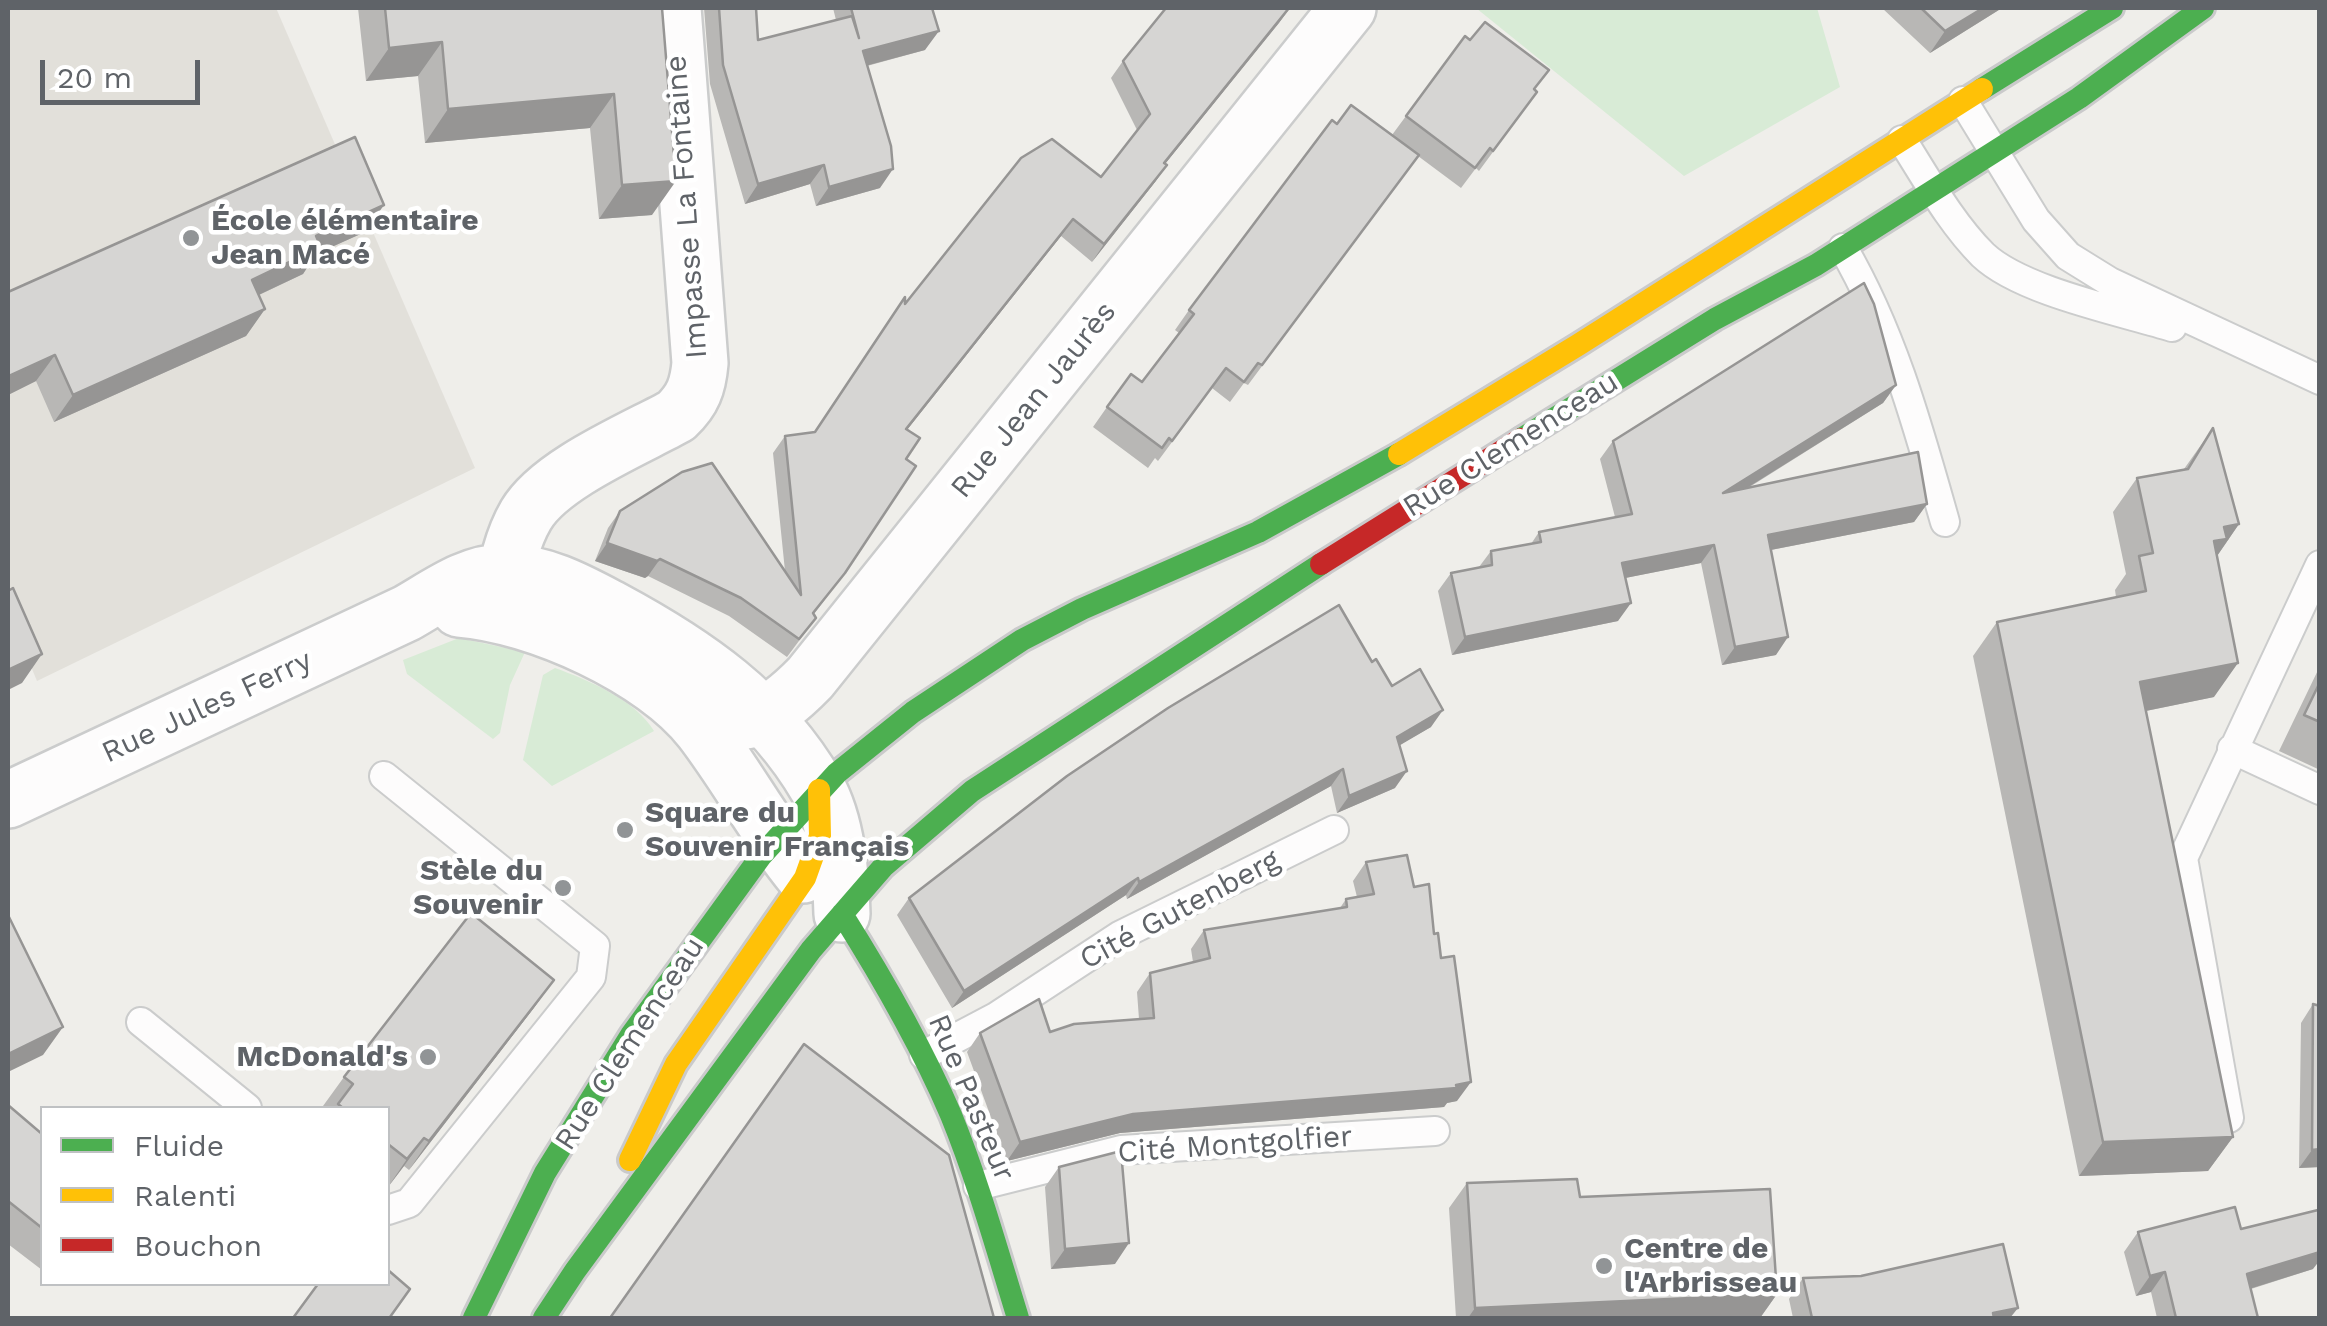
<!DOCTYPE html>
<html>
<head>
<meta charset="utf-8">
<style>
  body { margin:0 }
  #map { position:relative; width:2327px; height:1326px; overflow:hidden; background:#efeeea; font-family:"Work Sans",sans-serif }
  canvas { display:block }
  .frame { position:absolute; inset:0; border:10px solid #5f6368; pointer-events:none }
  .legend { position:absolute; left:40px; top:1106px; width:350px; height:180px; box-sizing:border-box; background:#fff; border:2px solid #bfc1c3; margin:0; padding:12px 18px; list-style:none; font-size:30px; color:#5f6368 }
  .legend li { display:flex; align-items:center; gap:20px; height:50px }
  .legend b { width:50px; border:2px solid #bfc1c3 }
  .scale { position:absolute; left:40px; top:60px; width:160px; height:45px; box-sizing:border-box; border:5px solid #5f6368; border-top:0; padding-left:12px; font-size:30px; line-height:35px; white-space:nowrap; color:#5f6368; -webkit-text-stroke:8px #fff; paint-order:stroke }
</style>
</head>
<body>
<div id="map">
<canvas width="2327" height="1326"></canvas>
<div class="frame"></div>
<ul class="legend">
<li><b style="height:12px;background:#4caf50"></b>Fluide</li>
<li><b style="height:12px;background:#ffc107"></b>Ralenti</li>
<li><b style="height:12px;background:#c62828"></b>Bouchon</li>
</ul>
<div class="scale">20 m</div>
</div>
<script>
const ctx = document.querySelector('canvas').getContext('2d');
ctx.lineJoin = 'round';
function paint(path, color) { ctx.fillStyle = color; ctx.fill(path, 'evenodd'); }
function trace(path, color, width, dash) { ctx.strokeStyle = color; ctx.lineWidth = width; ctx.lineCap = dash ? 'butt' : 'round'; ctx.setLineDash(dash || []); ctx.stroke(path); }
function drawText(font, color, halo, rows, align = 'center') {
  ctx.font = font + ' "Work Sans",sans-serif'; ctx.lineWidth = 9; ctx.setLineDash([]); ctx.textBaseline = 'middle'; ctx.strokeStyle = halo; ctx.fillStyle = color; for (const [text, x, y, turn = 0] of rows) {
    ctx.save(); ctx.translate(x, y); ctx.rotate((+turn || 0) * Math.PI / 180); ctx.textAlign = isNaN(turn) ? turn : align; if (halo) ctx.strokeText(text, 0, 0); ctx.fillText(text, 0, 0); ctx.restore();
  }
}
const education = new Path2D(`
  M8,8H276L475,468L37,681L8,611Z`);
const green = new Path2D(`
  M1476,8H1817L1840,87L1684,176Z
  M459,638L525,652L510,685L500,733L493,739L407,674L403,660Z
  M555,668C588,680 636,700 654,731L552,786L523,760L543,675Z`);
const lane = new Path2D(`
  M1963,101L2036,220L2068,256L2110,282L2320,380
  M1902,140C1927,179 1950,222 1983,255C2021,291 2120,311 2172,327
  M1843,248C1893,334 1918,427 1945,522
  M2232,749L2320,790
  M384,776L595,946L591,977L409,1203L388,1210
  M141,1022L247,1108
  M924,1055L996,1017L1121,935L1334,830
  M2229,1118L2183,858L2320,565
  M978,1186L1121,1150L1435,1131`);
const street = new Path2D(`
  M459,609C536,615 654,668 702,730C738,777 765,829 803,875
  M497,613C504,581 509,544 526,515C550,474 634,439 676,416C693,400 698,386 700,363L673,8
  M682,708C736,738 770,719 810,678L1348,8
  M8,800L407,613C437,596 468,572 504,572C544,572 578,591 612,609C694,653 769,704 817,787C837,823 841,873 842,914`);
const fast = new Path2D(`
  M1982,89L2112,8
  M1521,439L1715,319L1816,265L2079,98L2203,8
  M842,914C883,979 921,1045 951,1115C978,1181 997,1250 1018,1318
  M474,1318L545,1173L631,1035L761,856L837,773L913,712L1022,640L1082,609L1258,532L1399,454
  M544,1318L575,1271L811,950L883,867L972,791L1321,564`);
const slow = new Path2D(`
  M1399,454L1578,345L1982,89
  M630,1160L676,1064L805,878L820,836L819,790`);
const jam = new Path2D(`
  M1321,564L1521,439`);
const wall = new Path2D(`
  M358,8H662L652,215L599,219L590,128L425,143L418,76L366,81Z
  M704,8H756L758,40L836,20L833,8H932L925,50L867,66L880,188L816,206L810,184L745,204L710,84Z
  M1290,8L1165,164L1167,165L1155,182L1092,262L1061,236L907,430L906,459L845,573L814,614L816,618L787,657L729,616L648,576L645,578L595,561L608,528L620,511L785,571L773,453L785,436L814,433L905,304L1101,177L1137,130L1111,78L1123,61Z
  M1882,8H2002L1930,53Z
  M1535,90L1537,92L1479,171L1476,168L1461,188L1418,156L1248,385L1244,383L1230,402L1212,388L1158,461L1155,458L1148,468L1093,427L1107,407L1142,382L1179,333L1175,330L1189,310L1337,124L1392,135L1406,116Z
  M365,232L316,254L303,274L259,295L265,309L246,336L54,422L36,381L8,395V292Z
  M1896,385L1883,403L1748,488L1927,504L1914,522L1771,550L1776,655L1722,665L1701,563L1625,578L1618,621L1452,655L1438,591L1451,573L1479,567L1491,551L1531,544L1539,532L1615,517L1600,459L1613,441Z
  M2213,428L2239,524L2217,556L2214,697L2146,711L2233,1137L2208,1171L2079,1176L1973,656L1997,622L2116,597L2115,590L2126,574L2113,512L2137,478L2184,469Z
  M1372,662L1392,686L1431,727L1399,745L1395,788L1337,813L1331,786L1127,899L1126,895L952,1008L897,915L909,898Z
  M2320,666V770L2279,751Z
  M1366,862L1414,887L1434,934L1457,1101L1447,1103L1444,1107L1120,1133L1007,1161L967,1052L980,1033L1050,1032L1139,1019L1137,992L1150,973L1193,962L1191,949L1204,930L1340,908L1346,899L1357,897L1353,881Z
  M554,980L533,1009L409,1170L404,1166L388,1187V1108H327L323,1106L344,1077Z
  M2313,1004L2320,1006V1167L2299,1168L2301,1023Z
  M8,1105L42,1134V1270L8,1244Z
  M1059,1167L1115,1264L1051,1269L1045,1187Z
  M1467,1183L1580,1197L1777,1294L1760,1318H1456L1449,1208Z
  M2241,1229L2313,1269L2251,1289L2258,1318H2157L2151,1292L2136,1296L2124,1252L2138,1232Z
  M1803,1278L2010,1318H1793L1789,1299Z`);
const shadedWall = new Path2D(`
  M1290,8L1279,23L1152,180L1164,163Z
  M1983,8H2002L1930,53L1945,31Z
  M939,31L925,50L850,70L863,51Z
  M442,42L418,76L366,81L389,48Z
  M614,94L590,128L425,143L448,109Z
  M824,165L810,184L745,204L758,184Z
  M1167,165L1155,182L1092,262L1104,244Z
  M893,169L880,188L816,206L829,187Z
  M676,181L652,215L599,219L622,185Z
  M384,205L365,232L316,254L303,274L233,307L252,280L316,236Z
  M1073,219L1061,236L894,446L906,429Z
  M265,309L246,336L54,422L73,395Z
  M55,355L36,381L8,395L9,376Z
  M1896,385L1883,403L1710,511L1723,493Z
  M1927,504L1914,522L1755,553L1768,535Z
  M2239,524L2215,559L2214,541L2224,527Z
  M607,543L660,559L648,576L645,578L595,561Z
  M1714,545L1701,563L1610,581L1622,563Z
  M1631,603L1618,621L1452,655L1465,637Z
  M1788,637L1776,655L1722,665L1735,647Z
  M42,654L22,683L8,690V670Z
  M2238,663L2214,697L2116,717L2140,682Z
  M1443,710L1431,727L1385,754L1397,737Z
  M1343,769L1331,786L1127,899L1139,882Z
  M1407,771L1395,788L1337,813L1349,796Z
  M1138,878L1126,895L952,1008L964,991Z
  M554,980L533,1009L409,1170L429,1141Z
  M63,1027L43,1055L8,1072V1054Z
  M1471,1082L1457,1101L1447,1103L1444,1107L1120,1133L1007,1161L1020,1142L1133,1114L1456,1085Z
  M2233,1137L2208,1171L2079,1176L2103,1142Z
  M424,1138L404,1166L388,1187L407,1159Z
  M2320,1149V1167L2299,1168L2312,1150Z
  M1129,1243L1115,1264L1051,1269L1065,1249Z
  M2320,1252V1260L2313,1269L2233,1294L2247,1274Z
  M2165,1272L2151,1292L2136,1296L2150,1276Z
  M1777,1294L1760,1318H1468L1475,1308Z
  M2018,1308L2010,1318H1990L1993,1313Z`);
const building = new Path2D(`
  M385,8H662L676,181L622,185L614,94L448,109L442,42L389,48Z
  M719,8H756L758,40L852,16L859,38L851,8H932L939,31L863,51L891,146L893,169L829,187L824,165L758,184L723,65Z
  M1166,8H1289L1164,163L1167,165L1104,244L1073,219L906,429L920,438L906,459L916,466L845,573L813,613L816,618L799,639L741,598L660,559L657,561L607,543L620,511L682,472L712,463L801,595L785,436L815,432L905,297V304L1021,158L1052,139L1101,177L1150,114L1123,61Z
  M1921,8H1983L1945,31Z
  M1485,22L1549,70L1534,89L1537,92L1493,151L1490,148L1475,168L1406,116L1465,36L1470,40Z
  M1351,105L1419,155L1262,365L1258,363L1244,382L1226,368L1172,441L1169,438L1162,448L1107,407L1131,374L1142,382L1194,314L1189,310L1332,120L1337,124Z
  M355,137L384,205L316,236L321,247L252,280L265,309L73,395L55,355L9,376L8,373V292Z
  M1864,283L1874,304L1896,385L1723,493L1918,452L1927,504L1768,535L1788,637L1735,647L1714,545L1622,563L1631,603L1465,637L1451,573L1492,565L1491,551L1541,542L1539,532L1632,514L1613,441Z
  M2213,428L2239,524L2224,527L2227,539L2214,541L2238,663L2140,682L2233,1137L2103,1142L1997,622L2146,591L2139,556L2153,553L2137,478L2188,469Z
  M13,588L42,654L8,670V591Z
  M1339,605L1372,662L1376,659L1392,686L1420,669L1443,710L1397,737L1407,771L1349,796L1343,769L1139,882L1138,878L964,991L909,898L1067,776L1168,708Z
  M2320,682V722L2304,715Z
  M1407,855L1414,887L1429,884L1434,934L1438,933L1441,958L1454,956L1471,1082L1456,1085L1457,1088L1133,1114L1020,1142L980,1033L1039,999L1050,1032L1074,1024L1154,1018L1150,973L1210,958L1204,930L1347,907L1346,899L1374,894L1366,862Z
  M471,913L554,980L429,1141L424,1138L407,1159L388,1144V1108H343L338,1104L353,1084L344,1077Z
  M8,915L63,1027L8,1054Z
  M2313,1004L2320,1006V1149L2312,1150Z
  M804,1044L949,1155L994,1318H610Z
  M8,1105L42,1134V1228L8,1201Z
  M1121,1151L1129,1243L1065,1249L1059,1167Z
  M1577,1179L1580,1197L1770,1189L1777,1294L1475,1308L1467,1183Z
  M2235,1207L2241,1229L2318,1210L2320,1218V1252L2247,1274L2258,1318H2176L2165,1272L2150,1276L2138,1232Z
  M2003,1244L2018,1308L1993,1313L1994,1318H1812L1803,1278L1861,1276Z
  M388,1270L410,1289L390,1317L391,1318H293L318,1284H388Z`);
const markers = [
  [191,238,10,"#919496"],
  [625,830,10,"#919496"],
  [563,888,10,"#919496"],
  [428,1057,10,"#919496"],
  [1604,1266,10,"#919496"]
];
const streetNames = [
  ["Impasse La Fontaine",687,207,-94],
  ["Rue Jean Jaurès",1034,400,-51],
  ["Rue Clemenceau",1511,445,-32],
  ["Rue Jules Ferry",207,707,-25],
  ["Cité Gutenberg",1180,910,-28],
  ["Rue Clemenceau",630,1044,-57],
  ["Rue Pasteur",971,1098,67],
  ["Cité Montgolfier",1235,1145,-4]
];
const poiNames = [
  ["École élémentaire",211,221],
  ["Jean Macé",211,255],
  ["Square du",645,813],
  ["Souvenir Français",645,847],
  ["Stèle du",543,871,"right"],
  ["Souvenir",543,905,"right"],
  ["McDonald's",408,1057,"right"],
  ["Centre de",1624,1249],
  ["l'Arbrisseau",1624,1283]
];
paint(education, '#e2e0da');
paint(green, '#d8ebd6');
trace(lane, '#cbcccc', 32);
trace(street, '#cbcccc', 60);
trace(fast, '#cacacb', 28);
trace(slow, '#cacacb', 28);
trace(jam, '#cacacb', 28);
trace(lane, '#fdfcfc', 28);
trace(street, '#fdfcfc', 55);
trace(fast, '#4caf50', 22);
trace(slow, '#ffc107', 22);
trace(jam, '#c62828', 22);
paint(wall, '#b8b7b5');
paint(shadedWall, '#969594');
paint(building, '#d6d5d3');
trace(building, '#969594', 2.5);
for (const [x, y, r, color] of markers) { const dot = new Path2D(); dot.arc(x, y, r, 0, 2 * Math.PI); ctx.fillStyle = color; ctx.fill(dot); trace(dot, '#fff', 4); }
drawText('30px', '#5f6368', '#fff', streetNames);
drawText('bold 30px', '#5f6368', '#fff', poiNames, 'left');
</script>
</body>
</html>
